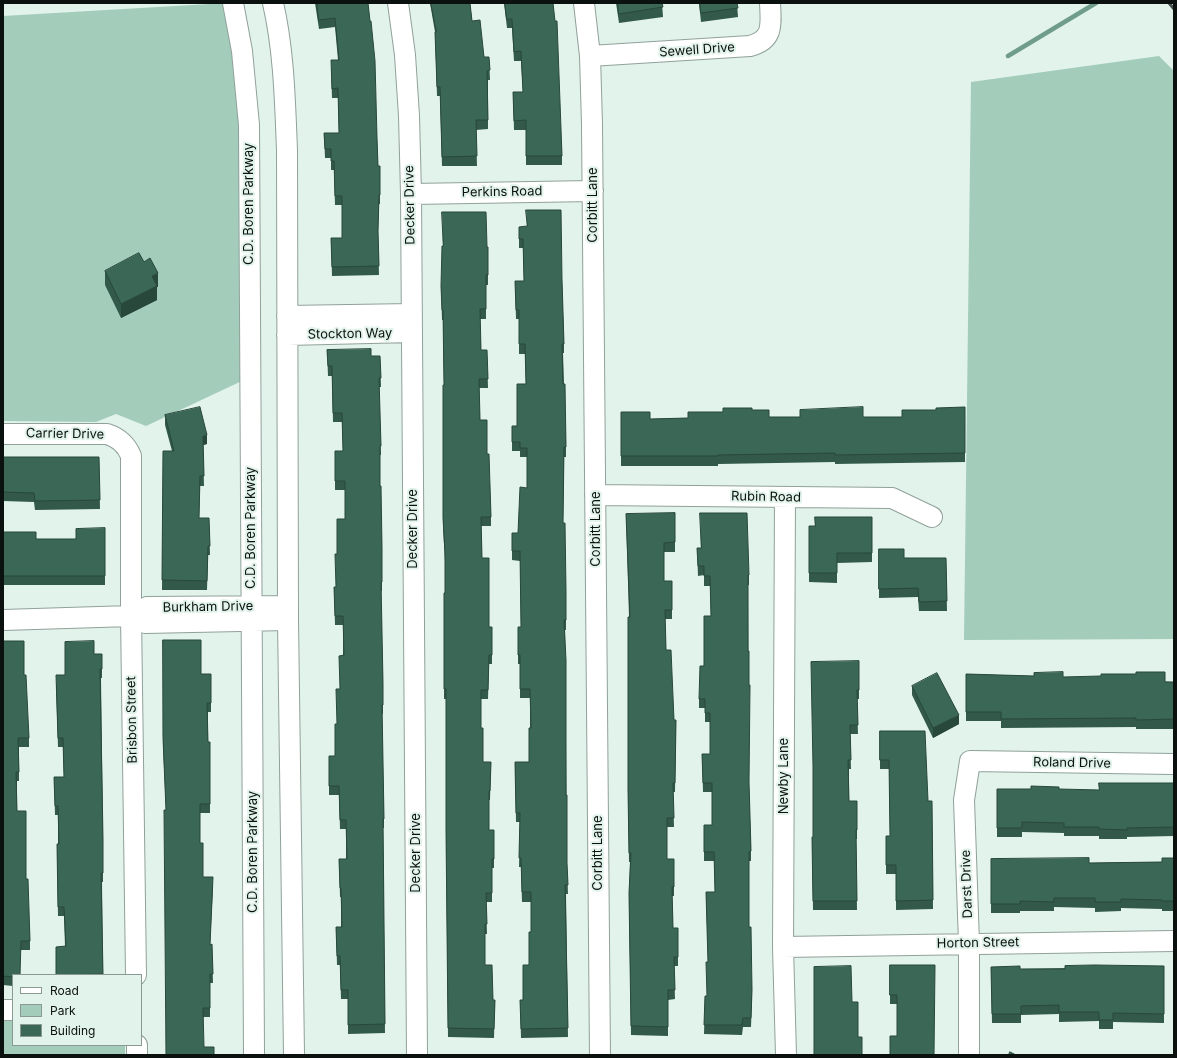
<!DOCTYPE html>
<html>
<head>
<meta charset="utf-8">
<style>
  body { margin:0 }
  #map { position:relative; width:1177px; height:1058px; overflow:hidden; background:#e1f3eb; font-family:Inter,sans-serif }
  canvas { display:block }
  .frame { position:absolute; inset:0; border:4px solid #0b110f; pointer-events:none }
  .legend { position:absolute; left:12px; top:974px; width:130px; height:72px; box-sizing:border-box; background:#e1f3eb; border:1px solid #8b9993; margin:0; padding:5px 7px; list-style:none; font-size:12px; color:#0b110f }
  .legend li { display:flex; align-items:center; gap:8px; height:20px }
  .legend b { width:20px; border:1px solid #8b9993 }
</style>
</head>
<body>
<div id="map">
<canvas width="1177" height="1058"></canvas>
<div class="frame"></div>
<ul class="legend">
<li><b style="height:5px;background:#fff"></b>Road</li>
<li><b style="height:11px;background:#a3ccbb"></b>Park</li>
<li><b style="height:11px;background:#3a6756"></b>Building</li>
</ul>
</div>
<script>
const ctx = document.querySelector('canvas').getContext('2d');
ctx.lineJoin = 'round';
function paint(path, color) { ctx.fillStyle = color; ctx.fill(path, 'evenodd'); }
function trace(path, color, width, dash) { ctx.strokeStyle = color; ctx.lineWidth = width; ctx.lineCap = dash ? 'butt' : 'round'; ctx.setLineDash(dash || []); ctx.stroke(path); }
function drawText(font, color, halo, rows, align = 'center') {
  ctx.font = font + ' Inter,sans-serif'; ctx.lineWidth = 4; ctx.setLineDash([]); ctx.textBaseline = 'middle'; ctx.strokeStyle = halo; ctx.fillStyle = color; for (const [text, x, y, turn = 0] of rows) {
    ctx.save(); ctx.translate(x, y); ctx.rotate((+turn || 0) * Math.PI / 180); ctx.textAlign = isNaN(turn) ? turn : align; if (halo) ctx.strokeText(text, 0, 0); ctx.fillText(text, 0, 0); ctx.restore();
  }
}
const green = new Path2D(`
  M227,3L238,76L241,151L244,380L146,426L116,414L96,422L3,421V16Z
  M1159,56L1174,71V639L964,640L971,82Z
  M3,1020H13V1045H125V1055H3Z`);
const stream = new Path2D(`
  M1008,56L1096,3`);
const minor = new Path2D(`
  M233,3L242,51L249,125L254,1055
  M273,3C284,51 285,101 287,150L288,620L294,1055
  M398,3L405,55L409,116L411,194L417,1055
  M584,3L590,56L592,124L600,1055
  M590,56L750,46C774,40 771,24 770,3
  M411,194L593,191
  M287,316L412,314
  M287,335L412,332
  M3,434H107C119,438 126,444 131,456V616L136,975
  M595,495L892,498L932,517
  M785,497L783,947L786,1055
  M131,616L147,607L288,606
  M3,620L131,616L145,623L288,620
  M783,947L1174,941
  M3,1010H13
  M137,1045V1055
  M969,1055V943L964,800L970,761L1174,764`);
const rail = new Path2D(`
  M1169,3L1174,9`);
const wall = new Path2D(`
  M315,3H368L377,138L378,166H380V204H379L378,234L379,275L332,276L331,238H342V205H335L334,170H331V158H325L324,133H339L338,98H332L331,69L338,60L335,27L319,29Z
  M430,3H470L472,21L484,57H489L490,80H488V129L476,130L477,166H442L440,96H437L435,32Z
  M504,3H553L562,156V165H526V130H514L513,92H523L521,61H514L512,28H507Z
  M616,3H662L663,17L619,23Z
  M699,3H737L738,17L701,22Z
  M519,227L562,280L564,344V353H563L566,447V457H564L563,523L566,592V630H565L567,864L568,894H566L568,1037L521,1038L520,1000H523L529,965L531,932V902H522L521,867H519L520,822H516L515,762H529L530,728V698H520V664H518V627H521L520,561L512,560V533H518L527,488V457H520V451H512V426H517L526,384L525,354H519V319H516L515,281H524L523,248H519Z
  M487,247H488V285H486V319H480L481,350H487L488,388H479L480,420L487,454L491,517V526H481L482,558L489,627H492V664H489L488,699H481V728L483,762H491L490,800H489V830H494V868H492V902H486L487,934H485V965L493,1000H495L494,1038L448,1037L446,840V699H444V593H445V562L443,527V385H444L443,320H442L441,286Z
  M105,271L158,287H157V300L121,318L105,285Z
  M327,350L371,356H380L381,387H379L381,455H380V486L382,548V591H381L383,692V714H382L384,819V828H383L385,1033L348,1034V999H341L340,965H337L336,927H341V897H340L339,859H346V829H340L339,795H329V756H335L337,724L343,655V625H335L334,587H336L337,554L345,519V490H335V451H343L342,422H333L332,376H328Z
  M965,407V462L835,464V462L718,464V466H621V412L650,419L688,418L723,412L752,410L769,417H902L936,410Z
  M165,415L207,444L203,445L204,486H200L199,518H209L210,555H208L207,590H162L163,451H172L165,425Z
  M3,457H99L100,509L35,510L34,502L3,501Z
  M675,513V552H664V581H672V619H665L666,650L674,720H676L675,792H673L674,827H667V859H674V896H672L673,928H678V966H674L675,999L668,1000V1036L631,1035L629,902L630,862H629L628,799L629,617L626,514Z
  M872,517V562L837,563V583L809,582V526H815Z
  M105,528V585H3V532L36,539H76Z
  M697,548L749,575V585H748L749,785L751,851V861H749V927L752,999L751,1027H743L742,1035L704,1034L705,996H707L708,962L706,892H715L714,861H704V825H712V792H703L702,754H710V722H705V708H699V699L711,616L710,586H704V575L698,576Z
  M879,549L904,558H946L947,611H919L918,597L879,598Z
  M163,640L201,674H211V712H208V742H210V813H200V843L203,877L213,886L210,945L212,944L213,983H210V1017H204L166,1055V810L163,746Z
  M3,641L24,675L29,738V747H19V781H17V811L26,879L30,941V950H21L13,975V986L3,985Z
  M94,654H102V678H101L103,839V882H102L103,975H56L65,946L64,916H58L57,853L58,844V815H55L54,777H64L63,747H58L56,684L65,675Z
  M859,661V699H857L858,734H850L851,769H849V801H857V839H856L857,910H813L812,837H813Z
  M966,674L1063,677L1174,682V729H1136V727L1001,728V721H966Z
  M912,686L959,724L933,738L912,695Z
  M880,731L928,801H932L933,909L896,910V874H886V836H890L889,769H880Z
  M1174,783V836L1127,837V839H1099V836H1064V833L1022,832V837H997V789L1099,790Z
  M1174,858V911H1162V909L1121,908V911L1095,912V908L1054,907V911H1020V913H991V859L1089,863L1162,862Z
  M890,965H935L897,1004H890Z
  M1164,966V1023L1113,1022V1029H1099V1021L1059,1022V1014L1021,1015V1023H992L991,967L1020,969Z`);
const shadedWall = new Path2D(`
  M158,273V287H157V300L121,318V304L152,276Z
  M207,435V444L203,445V436Z
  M959,715V724L933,738V728Z`);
const building = new Path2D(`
  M317,3H368L370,21H371L375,61L377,138L378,166H380V195H379L378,230L379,266L332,267L331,238H342V196H335L334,161H331V149H325L324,133H339L338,88L332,89L331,60H339L335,18L319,20Z
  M431,3H470L472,21L480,20L484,57H489L490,70L487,71L488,120H476L477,156L442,157L440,87H437L435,32H436Z
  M505,3H553L555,21H557L562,156H526V120L514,121L513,92H523L521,51L514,52L512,19H507Z
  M618,3H662L663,7L619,14Z
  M700,3H737L738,8L701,13Z
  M526,210H561L562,280L564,344H562L563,384H565L566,447H564L563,523H565L566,592V620H564L566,660V795H567V863L568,885H565L568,1028L521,1029L520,1000H523V965H529V932H531V892H522L521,858H519L520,813H516L515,762H529V728H531L530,689H520V655H518V627H521L520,551H512V533H518L520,487L527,488V448H520V442H512V426H517V384H526L525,344H519V310H516L515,281H524L523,239H519V227L527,226Z
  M442,212H486L487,247H488V275H486V309H480L481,350H487L488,379H479L480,420H487V454H489L491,517H481L482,558H489V627H492V655H489L488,690H481V728H483V762H491L490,791H489V830H494V859H492V893H486L487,924H485V965H492L493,1000H495L494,1029L448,1028L446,830V689H444V593H445V552L443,518V385H444L443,310H442L441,286L442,246H443Z
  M139,253L144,262L150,258L158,273L152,276L157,286L121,304L105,271Z
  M371,349V356H380L381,378H379L381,446H380V486H381L382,548V582H381L383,683V705H382L384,819H383L385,1024L348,1025V990H341L340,956H337L336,927H342L341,888H340L339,859H347L346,820H340L339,786H329V756H335V724H337L336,689H340L339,656L344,655L343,616H335L334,587H336L335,554H337V519H345V481H335V451H343L342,413H333L332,366H328L327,350Z
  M200,407L207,435L203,436L204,476H200L199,518H209L210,546H208L207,581L162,580L163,451H174L165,415Z
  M863,407V417H902V410H936V408L965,407V453L835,455V453L718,455V456H621V412H650V419L688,418V412H723V408H752V410H769V417H800V410Z
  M3,457H99L100,500L35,501L34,493L3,492Z
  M675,513V542L664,543V581H672V610H665L666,650H671L674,720H676L675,783H673L674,818H667V859H674V887H672L673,928H678V957H674L675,990H668V1027L631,1026L629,893L631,853H629L628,789V617H630L626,514Z
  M700,513H747L749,575H748V651H749V685H750L749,782L751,851L749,852V927H751L752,990L751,1018H743L742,1025H704L705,996H707L706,962H708L706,892H715L714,852H704V825H712V783H703L702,754H710V713H705V699H699L700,666H704V616H711L710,576H704V566H698L697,548H701Z
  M815,517H872V553H837V573H809V526H815Z
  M105,528V576H3V532H36V539H76V529Z
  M879,549H904V558H946L947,601L919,602L918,588L879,589Z
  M163,640H201V674H211V703H207L208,742H210V804H200V843H203V877H213L210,945L212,944L213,974H210V1008H203L204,1047H214V1055H166L164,810H166L163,737Z
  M3,641H24V675H26L29,738H18L19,772H16L17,811H26V879H28L30,941H21L20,975H13V977L3,976Z
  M94,641V654H102V669H100L103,839V873H101L103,974L56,975V947L66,946L64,907H58L57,844H59L58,806H55L54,777H64L63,738H58L56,675H65V642Z
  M859,661V690H857L858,725H850L851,760H848L849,801H857V830H856L857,901H813L812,837H813V767L811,662Z
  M1063,672V677L1101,676V674H1136V672H1165V682H1174V719L1136,720V718L1001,719V712H966V674L1034,676V673Z
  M937,673L959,715L933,728L912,686Z
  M880,731H925L928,801H932L933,900L896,901V865H886V836H890L889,760H880Z
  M1099,783H1174V827L1127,828V830L1099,829V827H1064V823L1022,822V828H997V789H1031V786L1059,787V789L1099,790Z
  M1089,858V863L1162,862V858H1174V901H1162V900L1121,899V902H1095V898H1054V902L1020,901V904H991V859Z
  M890,965H935L934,1055H890V1036H897V995H890Z
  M1094,965L1164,966V1014L1113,1013V1020H1099V1012H1059V1005L1021,1006V1014H992L991,967L1020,966V969H1065V966Z
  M851,966L852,1002H858V1037H862V1055H814V967Z
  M1010,1052L1016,1055H1009Z`);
const streetNames = [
  ["Sewell Drive",697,50,-4],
  ["Perkins Road",502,192,-1],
  ["C.D. Boren Parkway",249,204,-90],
  ["Decker Drive",410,205,-91],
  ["Corbitt Lane",593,205,-90],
  ["Stockton Way",350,334,-1],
  ["Carrier Drive",65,434,1],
  ["Rubin Road",766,497,1],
  ["C.D. Boren Parkway",251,528,-90],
  ["Decker Drive",413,529,-90],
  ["Corbitt Lane",596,529,-90],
  ["Burkham Drive",208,607,-1],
  ["Brisbon Street",132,720,-91],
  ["Roland Drive",1072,763,1],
  ["Newby Lane",784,776,-90],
  ["C.D. Boren Parkway",253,852,-90],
  ["Decker Drive",416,853,-90],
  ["Corbitt Lane",598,853,-90],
  ["Darst Drive",967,884,-92],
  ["Horton Street",978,943,-1]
];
paint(green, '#a3ccbb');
trace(stream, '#709d8b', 4.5);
trace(minor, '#90a19a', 22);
trace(minor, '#fff', 20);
trace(rail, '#48514d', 3);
paint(wall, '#32594a');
paint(shadedWall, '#29483c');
paint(building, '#3a6756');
trace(building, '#29483c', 1);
drawText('13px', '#0b110f', '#e1f3eb', streetNames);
</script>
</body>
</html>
